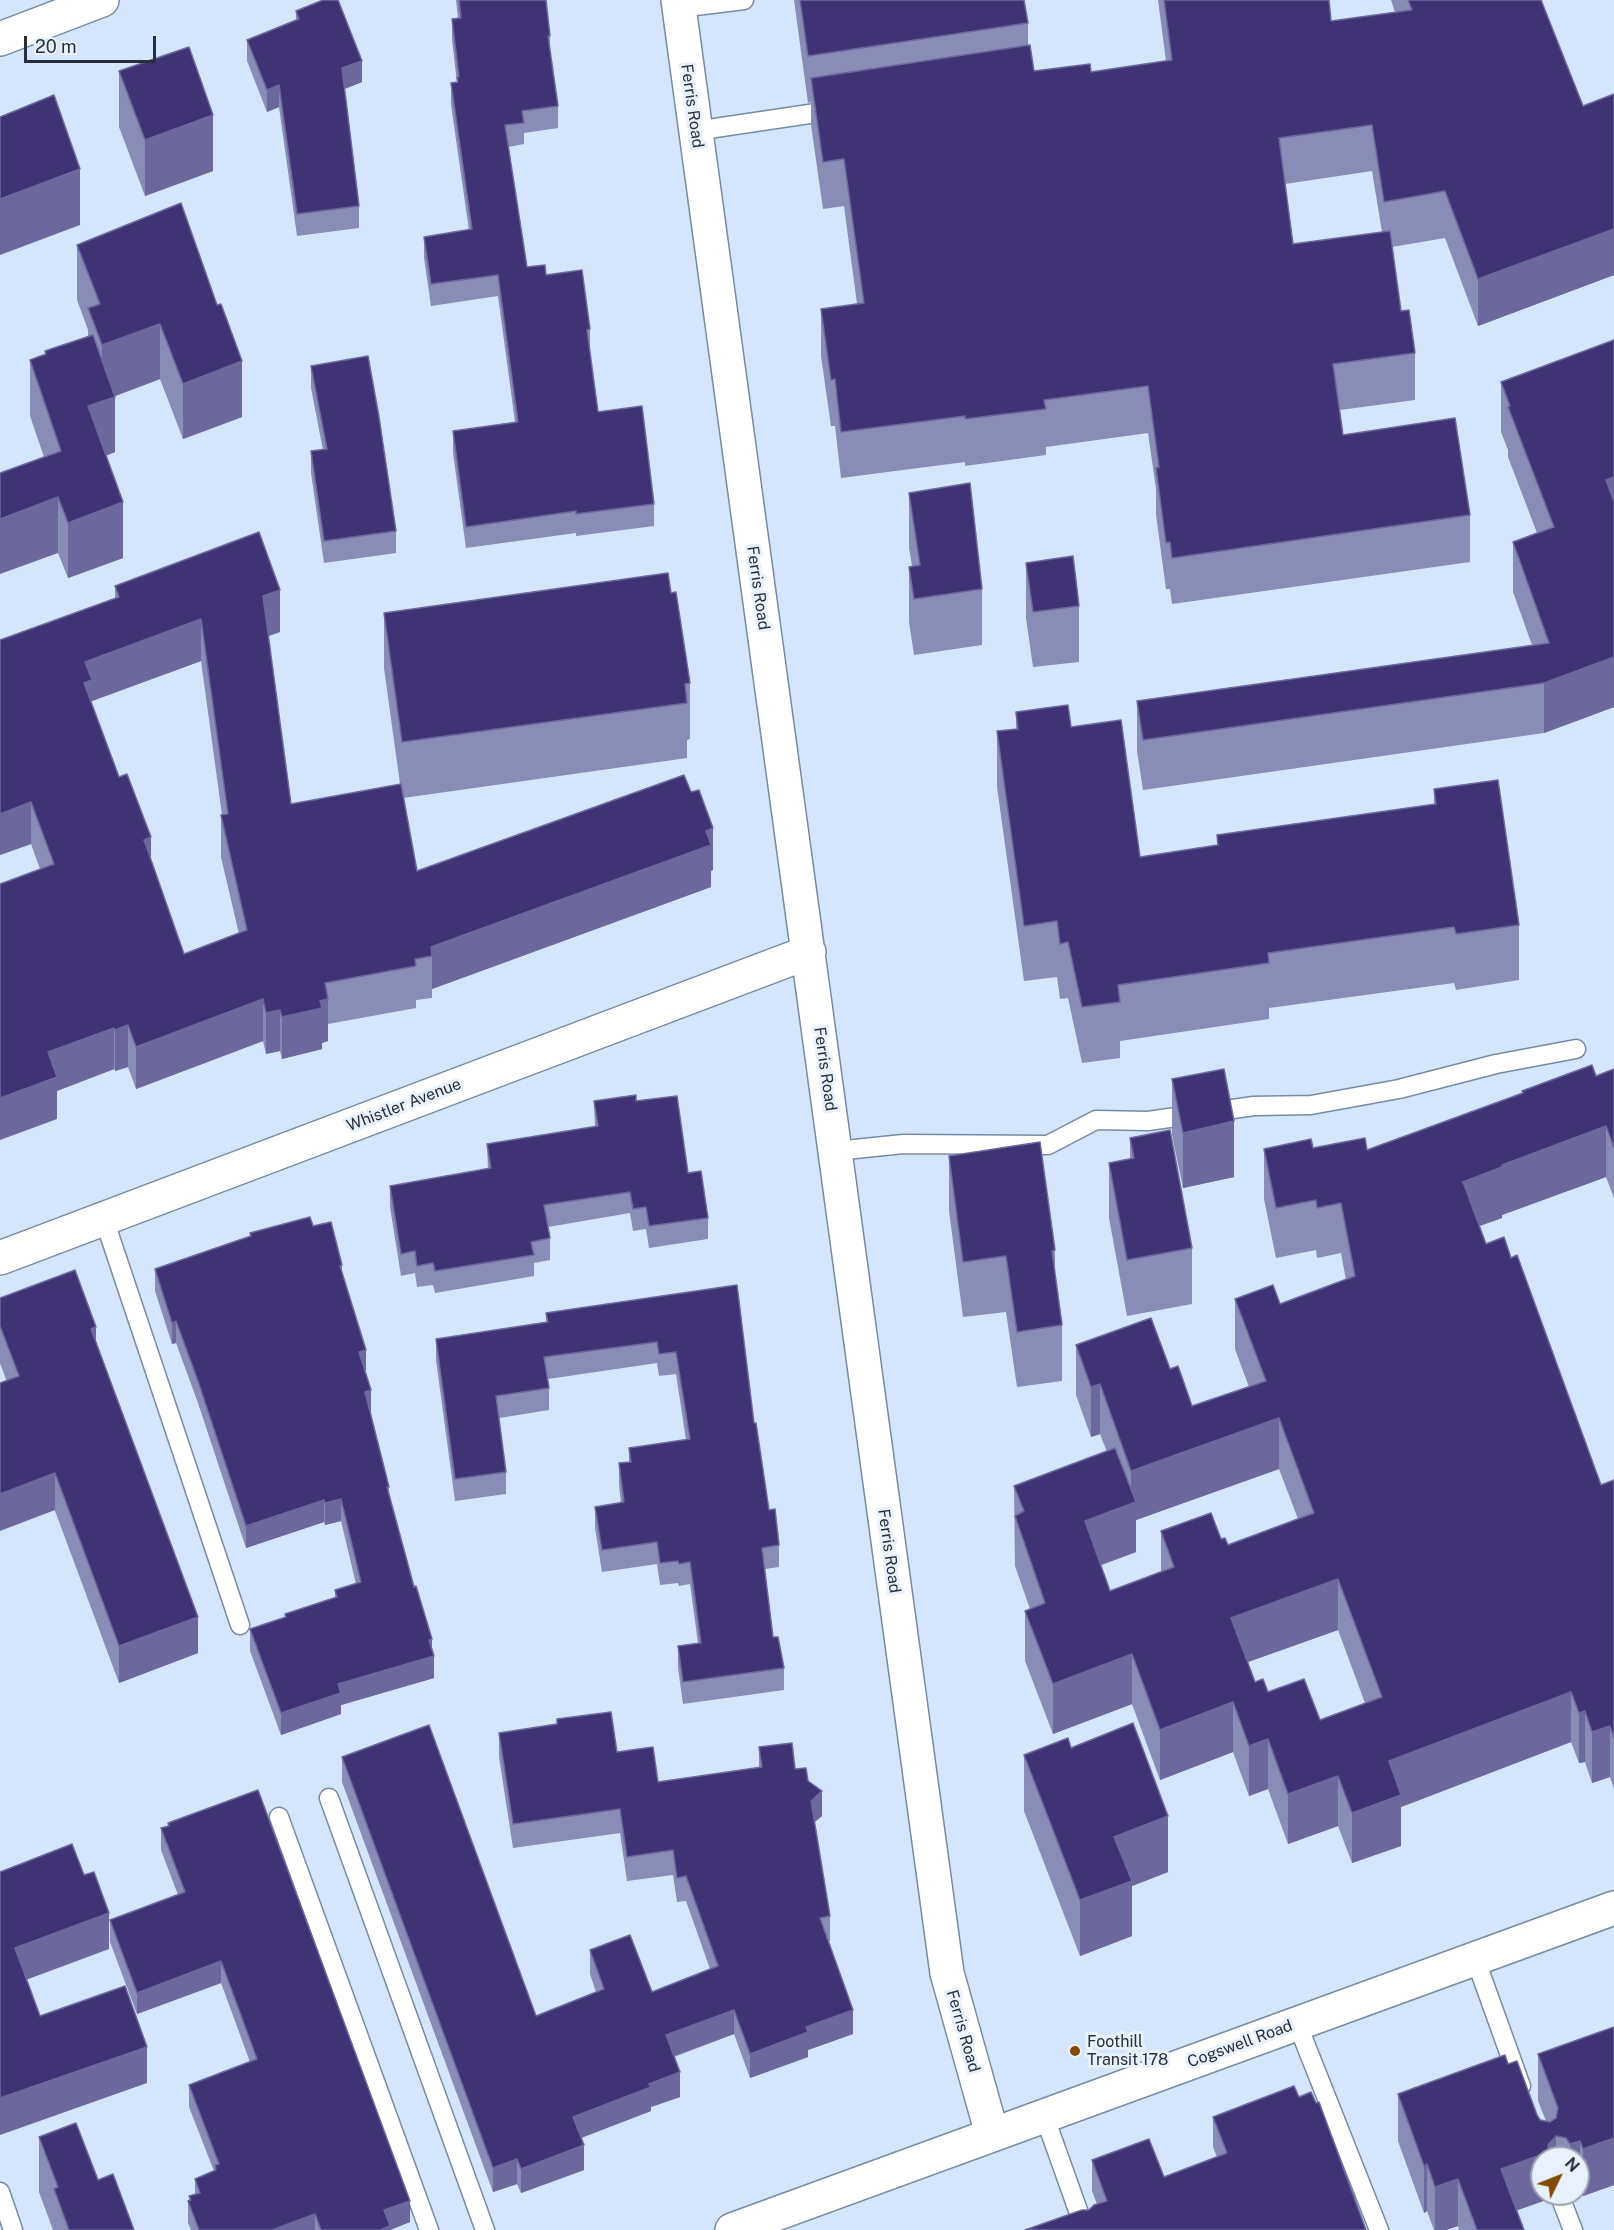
<!DOCTYPE html>
<html>
<head>
<meta charset="utf-8">
<style>
  body { margin:0 }
  #map { position:relative; width:1614px; height:2230px; overflow:hidden; background:#d4e5fc; font-family:"Public Sans",sans-serif }
  canvas { display:block }
  .north { position:absolute; left:1530px; top:2146px; width:60px; height:60px; box-sizing:border-box; background:#e9f1fd; border:2px solid #9ba3af; border-radius:50%; rotate:47deg; font-size:16px; font-weight:700; line-height:24px; text-align:center; color:#272f3b }
  .north::after { content:''; display:block; margin:auto; width:21px; height:27px; background:#834900; clip-path:polygon(50% 0,100% 100%,50% 72%,0 100%) }
  .scale { position:absolute; left:24px; top:36px; width:132px; height:27px; box-sizing:border-box; border:3px solid #272f3b; border-top:0; padding-left:8px; font-size:18px; line-height:21px; white-space:nowrap; color:#272f3b; -webkit-text-stroke:4px #e9f1fd; paint-order:stroke }
</style>
</head>
<body>
<div id="map">
<canvas width="1614" height="2230"></canvas>
<div class="north">N</div>
<div class="scale">20 m</div>
</div>
<script>
const ctx = document.querySelector('canvas').getContext('2d');
ctx.lineJoin = 'round';
function trace(path, color, width, dash) { ctx.strokeStyle = color; ctx.lineWidth = width; ctx.lineCap = dash ? 'butt' : 'round'; ctx.setLineDash(dash || []); ctx.stroke(path); }
function paint(path, color) { ctx.fillStyle = color; ctx.fill(path, 'evenodd'); }
function drawText(font, color, halo, rows, align = 'center') {
  ctx.font = font + ' "Public Sans",sans-serif'; ctx.lineWidth = 6; ctx.setLineDash([]); ctx.textBaseline = 'middle'; ctx.strokeStyle = halo; ctx.fillStyle = color; for (const [text, x, y, turn = 0] of rows) {
    ctx.save(); ctx.translate(x, y); ctx.rotate((+turn || 0) * Math.PI / 180); ctx.textAlign = isNaN(turn) ? turn : align; if (halo) ctx.strokeText(text, 0, 0); ctx.fillText(text, 0, 0); ctx.restore();
  }
}
const service = new Path2D(`
  M679,8L744,0
  M695,131L836,110
  M836,1151L903,1144L1048,1145L1096,1120L1148,1121L1254,1106L1311,1105L1399,1089L1496,1064L1576,1049
  M104,1219L240,1625
  M329,1798L485,2230
  M279,1817L429,2230
  M1475,1958L1521,2086
  M1297,2023L1379,2230
  M1044,2115L1085,2230
  M0,2192L13,2230
  M1559,2194L1573,2230`);
const minor = new Path2D(`
  M678,0L947,1973L992,2134
  M0,39L102,0
  M0,1258L809,952`);
const tertiary = new Path2D(`
  M732,2230L1614,1908`);
const wall = new Path2D(`
  M456,0H546L550,36V50L558,106V128L524,133V144L508,147L527,267L546,275L590,329V351L598,412L654,504V526L576,536V533L466,548L453,453V431L515,422L498,296L431,306L424,258V237L469,230L451,105V83H457L452,40V19L458,18Z
  M794,0H1024L1028,23V46L1034,71L1091,72L1166,61L1158,0H1329L1331,21L1395,12L1391,0H1542V3L1583,106L1614,94V275L1478,326L1445,238L1392,247L1401,311L1415,353V400L1340,410L1343,435L1470,515V562L1172,604L1170,589H1166L1156,515V489L1148,433L1046,447V455L965,466V462L841,478L835,426H831L821,356V309L857,304L844,206L823,209L811,125V102L808,103ZM1372,171L1382,232L1293,244L1285,184Z
  M296,11L362,82L344,89L359,206V228L297,236L279,107L267,112L247,61V40L296,21Z
  M119,71L213,171L145,196L119,127Z
  M181,203L242,417L183,439L160,379L115,396V452L106,456L123,558L68,578L58,553L44,457L30,416V360L45,355V351L88,336V330L77,300V245Z
  M1614,340V707L1544,733L1143,790L1137,751V701L1532,645L1513,592V542L1537,533L1508,457V450L1501,432V382Z
  M311,366L396,531V553L324,563L311,473V451L323,450L311,388Z
  M909,493L982,589V645L914,655L909,622V567L912,566L909,548Z
  M1026,563L1079,606V662L1033,667L1026,618Z
  M115,586L280,632L268,636L291,804L400,784L384,668V613L671,593L690,683V739L687,740V758L403,798L417,871L713,870L711,871V887L432,989V998L416,1000V1008L328,1024V1041L322,1043V1049L282,1059L280,1051L266,1054L263,1041L136,1089L128,1067L115,1071L114,1069L57,1091V1119L40,869L31,844L0,855L115,599ZM201,661L222,815H221V857L239,934L184,954L92,704V701Z
  M1016,712L1071,727L1140,857L1217,845V835L1434,804V789L1519,925V980L1456,990L1454,983L1269,1008V1019L1120,1041V1058L1082,1063L1068,998L1060,999L1057,977L1024,981L997,787V731L1016,729Z
  M1614,1069V1198L1606,1177L1502,1215V1218L1479,1226L1486,1244L1511,1258L1601,1485L1614,1480V1789L1610,1777L1592,1783L1585,1762L1579,1763L1571,1742L1401,1807V1846L1352,1863L1338,1826L1288,1844L1268,1789L1249,1796L1233,1752L1160,1780L1132,1704L1053,1734L1025,1661V1611L1030,1609L1015,1566L1014,1486L1107,1452L1100,1434L1091,1437L1076,1395V1345L1170,1369L1192,1406L1249,1387L1235,1349V1299L1280,1304L1346,1280L1341,1253L1317,1258L1316,1250L1276,1258L1264,1199V1149L1313,1148L1367,1150L1522,1093V1091L1596,1076ZM1279,1469L1298,1519L1228,1545L1221,1539L1161,1531V1572L1110,1591L1101,1565L1136,1552V1520ZM1338,1630L1365,1703L1320,1720L1268,1692L1255,1682L1248,1662Z
  M1172,1079L1234,1177L1183,1188L1172,1135Z
  M594,1101H636L688,1173L708,1218V1239L649,1248L646,1229L633,1231L630,1213L548,1227L550,1238V1260L534,1263V1276L435,1293L433,1285L417,1287L415,1273L401,1276L390,1207V1186L488,1169L487,1144L595,1127Z
  M1130,1138L1192,1248V1304L1127,1316L1109,1218V1163L1130,1159Z
  M949,1156L1055,1250V1275L1062,1325V1381L1017,1387L1006,1312L963,1317L949,1211Z
  M313,1226L342,1265V1274L365,1372L371,1412L370,1413L389,1487V1495L432,1650L434,1678L341,1705V1714L281,1735L250,1651V1629L285,1618V1614L335,1598V1590L356,1584L341,1521L325,1525L324,1522L246,1548L198,1403L176,1343L172,1344L155,1291V1269L250,1236V1233Z
  M737,1285L754,1423L769,1510L779,1545V1567L765,1569L773,1637L784,1668V1690L683,1704L678,1668V1646L698,1643L690,1584L679,1586L678,1583L660,1585L657,1564L602,1572L595,1528V1507L621,1503L619,1485V1463L629,1462V1448L686,1440L676,1374L659,1376L657,1363L548,1379L549,1388V1410L499,1418L506,1472V1494L455,1501L436,1360V1339L546,1322V1313Z
  M0,1298L96,1343L198,1653L119,1683L0,1363Z
  M557,1719L617,1752L658,1782L759,1768V1747L795,1769L808,1781L822,1816L815,1822L830,1916V1941H828L853,2034L808,2050V2057L750,2078L734,2034L674,2057L680,2097L651,2107V2111L581,2138L584,2170L521,2193L517,2184L493,2192L342,1782V1757L536,2016L596,1992L590,1974V1950L652,1992L710,1969L686,1901L677,1902L673,1875L627,1881L620,1833L513,1848L499,1757V1733L557,1724Z
  M1071,1748L1168,1872L1132,1886V1936L1080,1956L1024,1811V1755Z
  M168,1823L410,2222L390,2230H191L188,2223V2201H189V2196L195,2195V2179L214,2171L189,2107V2085L250,2062L221,1983L137,2014L110,1942V1920L178,1895L161,1850V1828L168,1826Z
  M1614,2027V2185L1583,2196L1580,2188L1578,2158H1542L1549,2194V2199L1517,2210L1524,2230H1459L1458,2226L1446,2230H1434L1427,2211L1424,2213L1398,2141V2094L1508,2064L1537,2115L1540,2120L1546,2121L1538,2101V2054Z
  M1299,2097L1366,2230L1089,2210L1097,2204L1092,2191V2160L1164,2177L1217,2157L1213,2147V2117Z
  M39,2137L98,2180L134,2230H53L39,2192Z`);
const shadedWall = new Path2D(`
  M362,61V82L342,90V68Z
  M279,85V107L267,112V90Z
  M213,115V171L145,196V140Z
  M80,169V225L0,255V199Z
  M1614,229V275L1478,326V279Z
  M160,324V379L102,401V345Z
  M242,361V417L183,439V384Z
  M115,397V452L88,462V406Z
  M1614,477V527L1606,480Z
  M58,497V553L0,574V519Z
  M123,502V558L68,578V523Z
  M280,590V632L263,638V596Z
  M201,619V661L92,701V722L84,725L85,662Z
  M1614,657V707L1544,733V683Z
  M31,802V844L0,855V814Z
  M713,828V870L711,871V887L432,989V956L431,947Z
  M151,837V879L144,840Z
  M263,999V1041L136,1089V1047Z
  M328,999V1041L322,1043V1049L282,1059V1017L320,1001Z
  M280,1010V1051L266,1054V1013Z
  M128,1025V1067L115,1071V1030Z
  M114,1028V1069L57,1091V1119L0,1140V1098L48,1052Z
  M1234,1121V1177L1183,1188V1133Z
  M1606,1126V1177L1502,1215V1218L1463,1232V1182L1502,1165Z
  M176,1321V1343L172,1344V1323Z
  M96,1327V1364L91,1329Z
  M366,1350V1372L359,1352Z
  M1100,1384V1434L1091,1437V1387Z
  M371,1390V1412L365,1414V1392Z
  M1279,1418V1469L1136,1520V1552L1085,1571V1521L1131,1504V1471Z
  M55,1473V1510L0,1531V1494Z
  M341,1499V1521L325,1525V1503Z
  M324,1500V1522L246,1548V1526Z
  M1338,1579V1630L1231,1668V1618Z
  M198,1617V1653L119,1683V1646Z
  M432,1639V1657L434,1656V1678L341,1705V1714L281,1735V1713L338,1684Z
  M1132,1654V1704L1053,1734V1684Z
  M1571,1692V1742L1401,1807V1846L1352,1863V1813L1389,1761Z
  M1233,1702V1752L1160,1780V1730Z
  M1585,1711V1762L1579,1763V1713Z
  M1610,1726V1777L1592,1783V1732Z
  M1268,1739V1789L1249,1796V1746Z
  M1338,1776V1826L1288,1844V1794Z
  M822,1791V1816L811,1825V1801Z
  M1168,1816V1872L1132,1886V1936L1080,1956V1900L1114,1837Z
  M109,1913V1949L15,1984V1948Z
  M221,1961V1983L137,2014V1993Z
  M734,2010V2034L666,2059V2035Z
  M853,2010V2034L808,2050V2057L750,2078V2054L806,2027Z
  M147,2047V2083L0,2135V2098Z
  M680,2072V2097L651,2107V2111L573,2141V2117L649,2084Z
  M1556,2136V2158H1542V2194H1549V2199L1501,2216V2169L1548,2145Z
  M1614,2138V2185L1583,2196V2149Z
  M1580,2141V2188L1578,2189V2158H1570V2144Z
  M584,2145V2170L521,2193V2169Z
  M517,2159V2184L493,2192V2168Z
  M1427,2164V2211L1424,2213V2166Z
  M1458,2179V2226L1446,2230H1435V2187Z
  M410,2201V2222L390,2230H380L384,2210Z
  M315,2214V2230H272Z`);
const building = new Path2D(`
  M323,0H338L362,61L342,68L359,206L297,214L279,85L267,90L247,40L299,19L296,11Z
  M459,0H546L550,36H548L558,106L522,111L524,123L505,125L527,267L545,265L546,275L582,270L590,329L587,330L598,412L642,406L654,504L576,514V511L466,527L453,431L518,422L498,275L431,284L424,237L472,229L451,83L458,82L457,77H459L452,19L461,18Z
  M800,0H1024L1028,23L808,56Z
  M1164,0H1329L1331,21L1412,10L1408,0H1541L1583,106L1614,94V229L1478,279L1445,191L1384,202L1372,125L1279,138L1293,244L1390,231L1401,311L1409,310L1415,353L1333,364L1343,435L1455,418L1470,515L1172,558L1170,542L1166,543L1156,468L1159,467L1148,386L1044,400L1046,409L965,419V416L841,432L835,379L831,380L821,309L864,303L844,159L823,162L811,78L1030,45L1034,71L1090,64L1091,72L1172,60Z
  M189,47L213,115L145,140L119,71Z
  M54,95L80,169L0,199V117Z
  M181,203L217,305L221,304L242,361L183,384L160,324L102,345L88,308L100,304L77,245Z
  M93,335L115,397L88,406L123,502L68,523L58,497L0,519V473L61,451L30,360L46,354L45,351Z
  M1614,340V477L1606,480L1614,502V657L1544,683L1143,740L1137,701L1549,643L1513,542L1554,527L1508,407L1510,406L1501,382Z
  M368,356L379,417L396,531L324,541L311,451L327,449L311,366Z
  M970,483L982,589L914,599L909,567L920,565L909,493Z
  M259,532L280,590L263,596L291,804L401,784L417,871L684,775L691,792L699,790L713,828L706,831L711,845L431,947L432,956L415,959L416,966L325,983L328,999L320,1001L322,1008L282,1017L280,1010L266,1013L263,999L136,1047L128,1025L115,1030L114,1028L48,1052L57,1077L0,1098V884L54,864L31,802L0,814V640L119,597L115,586ZM201,619L228,814L221,815L247,930L184,954L144,840L151,837L127,774L119,777L84,683L92,680L85,662Z
  M1073,556L1079,606L1033,612L1026,563Z
  M668,573L671,593L676,592L690,683L685,684L687,703L402,742L384,613Z
  M1068,705L1071,727L1121,720L1140,857L1218,845L1217,835L1436,804L1434,789L1498,780L1519,925L1456,934L1454,927L1268,953L1269,963L1118,985L1120,1002L1082,1007L1068,942L1060,944L1057,921L1024,926L997,731L1018,729L1016,712Z
  M1592,1065L1596,1076L1614,1069V1148L1606,1126L1502,1165V1167L1463,1182L1486,1244L1504,1237L1511,1258L1517,1255L1601,1485L1614,1480V1738L1610,1726L1592,1732L1585,1711L1579,1713L1571,1692L1389,1761L1401,1795L1352,1813L1338,1776L1288,1794L1268,1739L1249,1746L1233,1702L1160,1730L1132,1654L1053,1684L1025,1611L1045,1603L1015,1516L1024,1511L1014,1486L1115,1448L1136,1502L1085,1521L1110,1591L1174,1567L1161,1531L1211,1513L1221,1539L1225,1538L1228,1545L1314,1513L1279,1418L1131,1471L1100,1384L1091,1387L1076,1345L1151,1318L1170,1369L1178,1366L1192,1406L1266,1381L1235,1299L1273,1285L1280,1304L1355,1276L1341,1203L1317,1208L1316,1200L1276,1208L1264,1149L1311,1139L1313,1148L1365,1138L1367,1150L1523,1093L1522,1091ZM1338,1579L1382,1697L1320,1720L1304,1679L1268,1692L1263,1679L1255,1682L1231,1618Z
  M1224,1069L1234,1121L1183,1133L1172,1079Z
  M636,1095V1101L677,1096L688,1173L701,1171L708,1218L649,1226L646,1207L633,1209L630,1192L544,1205L550,1238L531,1242L534,1255L435,1271L433,1263L417,1266L415,1251L401,1254L390,1186L491,1168L487,1144L598,1126L594,1101Z
  M1170,1130L1192,1248L1127,1260L1109,1163L1134,1158L1130,1138Z
  M1040,1142L1055,1250L1052,1251L1062,1325L1017,1332L1006,1256L963,1262L949,1156Z
  M310,1217L313,1226L331,1222L342,1265L340,1266L366,1350L359,1352L371,1390L365,1392L389,1487H387L414,1587L416,1586L432,1639L429,1640L434,1656L338,1684L341,1693L281,1713L250,1629L286,1617L285,1614L337,1597L335,1590L361,1582L341,1499L325,1503L324,1500L246,1526L198,1381L176,1321L172,1323L155,1269L251,1236L250,1233Z
  M75,1270L96,1327L91,1329L198,1617L119,1646L55,1473L0,1494V1383L19,1376L0,1326V1298Z
  M737,1285L754,1423H756L769,1510L775,1509L779,1545L762,1548L773,1637H778L784,1668L683,1682L678,1646L701,1643L690,1562L679,1564L678,1561L660,1563L657,1542L602,1550L595,1507L624,1502L619,1463L631,1462L629,1448L690,1439L676,1352L659,1354L657,1342L544,1357L549,1388L496,1396L506,1472L455,1479L436,1339L548,1322L546,1313Z
  M611,1712L617,1752L653,1747L658,1782L762,1767L759,1747L792,1743L795,1769L806,1768L808,1781L822,1791L811,1801L830,1916L820,1918L853,2010L806,2027L808,2032L750,2054L734,2010L666,2035L680,2072L649,2084L651,2087L573,2117L584,2145L521,2169L517,2159L493,2168L342,1757L429,1725L536,2016L604,1989L590,1950L630,1935L652,1992L718,1966L686,1876L677,1878L673,1850L627,1857L620,1809L513,1824L499,1733L557,1724V1719Z
  M1133,1723L1168,1816L1114,1837L1132,1881L1080,1900L1024,1755L1068,1738L1071,1748Z
  M258,1790L410,2201L384,2210L390,2226L380,2230H321L315,2214L272,2230H199L188,2201L191,2200L189,2196L200,2193L195,2179L216,2170L215,2165L219,2164L189,2085L257,2059L221,1961L137,1993L110,1920L185,1892L161,1828L169,1826L168,1823Z
  M72,1844L84,1875L94,1872L109,1913L15,1948L40,2016L125,1986L147,2047L0,2098V1872Z
  M1614,2027V2138L1583,2149L1580,2141L1570,2144L1566,2138L1556,2136L1548,2145L1549,2152L1501,2169L1524,2230H1477L1458,2179L1435,2187L1427,2164L1424,2166L1398,2094L1505,2055L1508,2064L1517,2061L1537,2115L1540,2120L1550,2122L1556,2118L1558,2108L1538,2054Z
  M1294,2086L1299,2097L1311,2092L1316,2103L1319,2102L1366,2230H1025L1082,2210H1089L1094,2205L1107,2201L1092,2160L1149,2139L1164,2177L1227,2153L1213,2117Z
  M76,2123L98,2180L113,2174L134,2230H69L54,2189L58,2187L39,2137Z`);
const markers = [
  [1075,2051,6,"#834900"]
];
const streetNames = [
  ["Ferris Road",692,106,82],
  ["Ferris Road",758,588,82],
  ["Ferris Road",825,1069,82],
  ["Whistler Avenue",404,1105,-21],
  ["Ferris Road",889,1551,82],
  ["Ferris Road",963,2031,74],
  ["Cogswell Road",1240,2044,-20]
];
const poiNames = [
  ["Foothill",1087,2042],
  ["Transit 178",1087,2060]
];
trace(service, '#778ba6', 21);
trace(minor, '#778ba6', 36);
trace(tertiary, '#778ba6', 36);
trace(service, '#fff', 18);
trace(minor, '#fff', 33);
trace(tertiary, '#fff', 33);
paint(wall, '#8a8cb8');
paint(shadedWall, '#6c689e');
paint(building, '#403375');
trace(building, '#6c689e', 1.5);
for (const [x, y, r, color] of markers) { const dot = new Path2D(); dot.arc(x, y, r, 0, 2 * Math.PI); ctx.fillStyle = color; ctx.fill(dot); trace(dot, '#e9f1fd', 2); }
drawText('16px', '#272f3b', '#e9f1fd', streetNames);
drawText('16px', '#272f3b', '#e9f1fd', poiNames, 'left');
</script>
</body>
</html>
